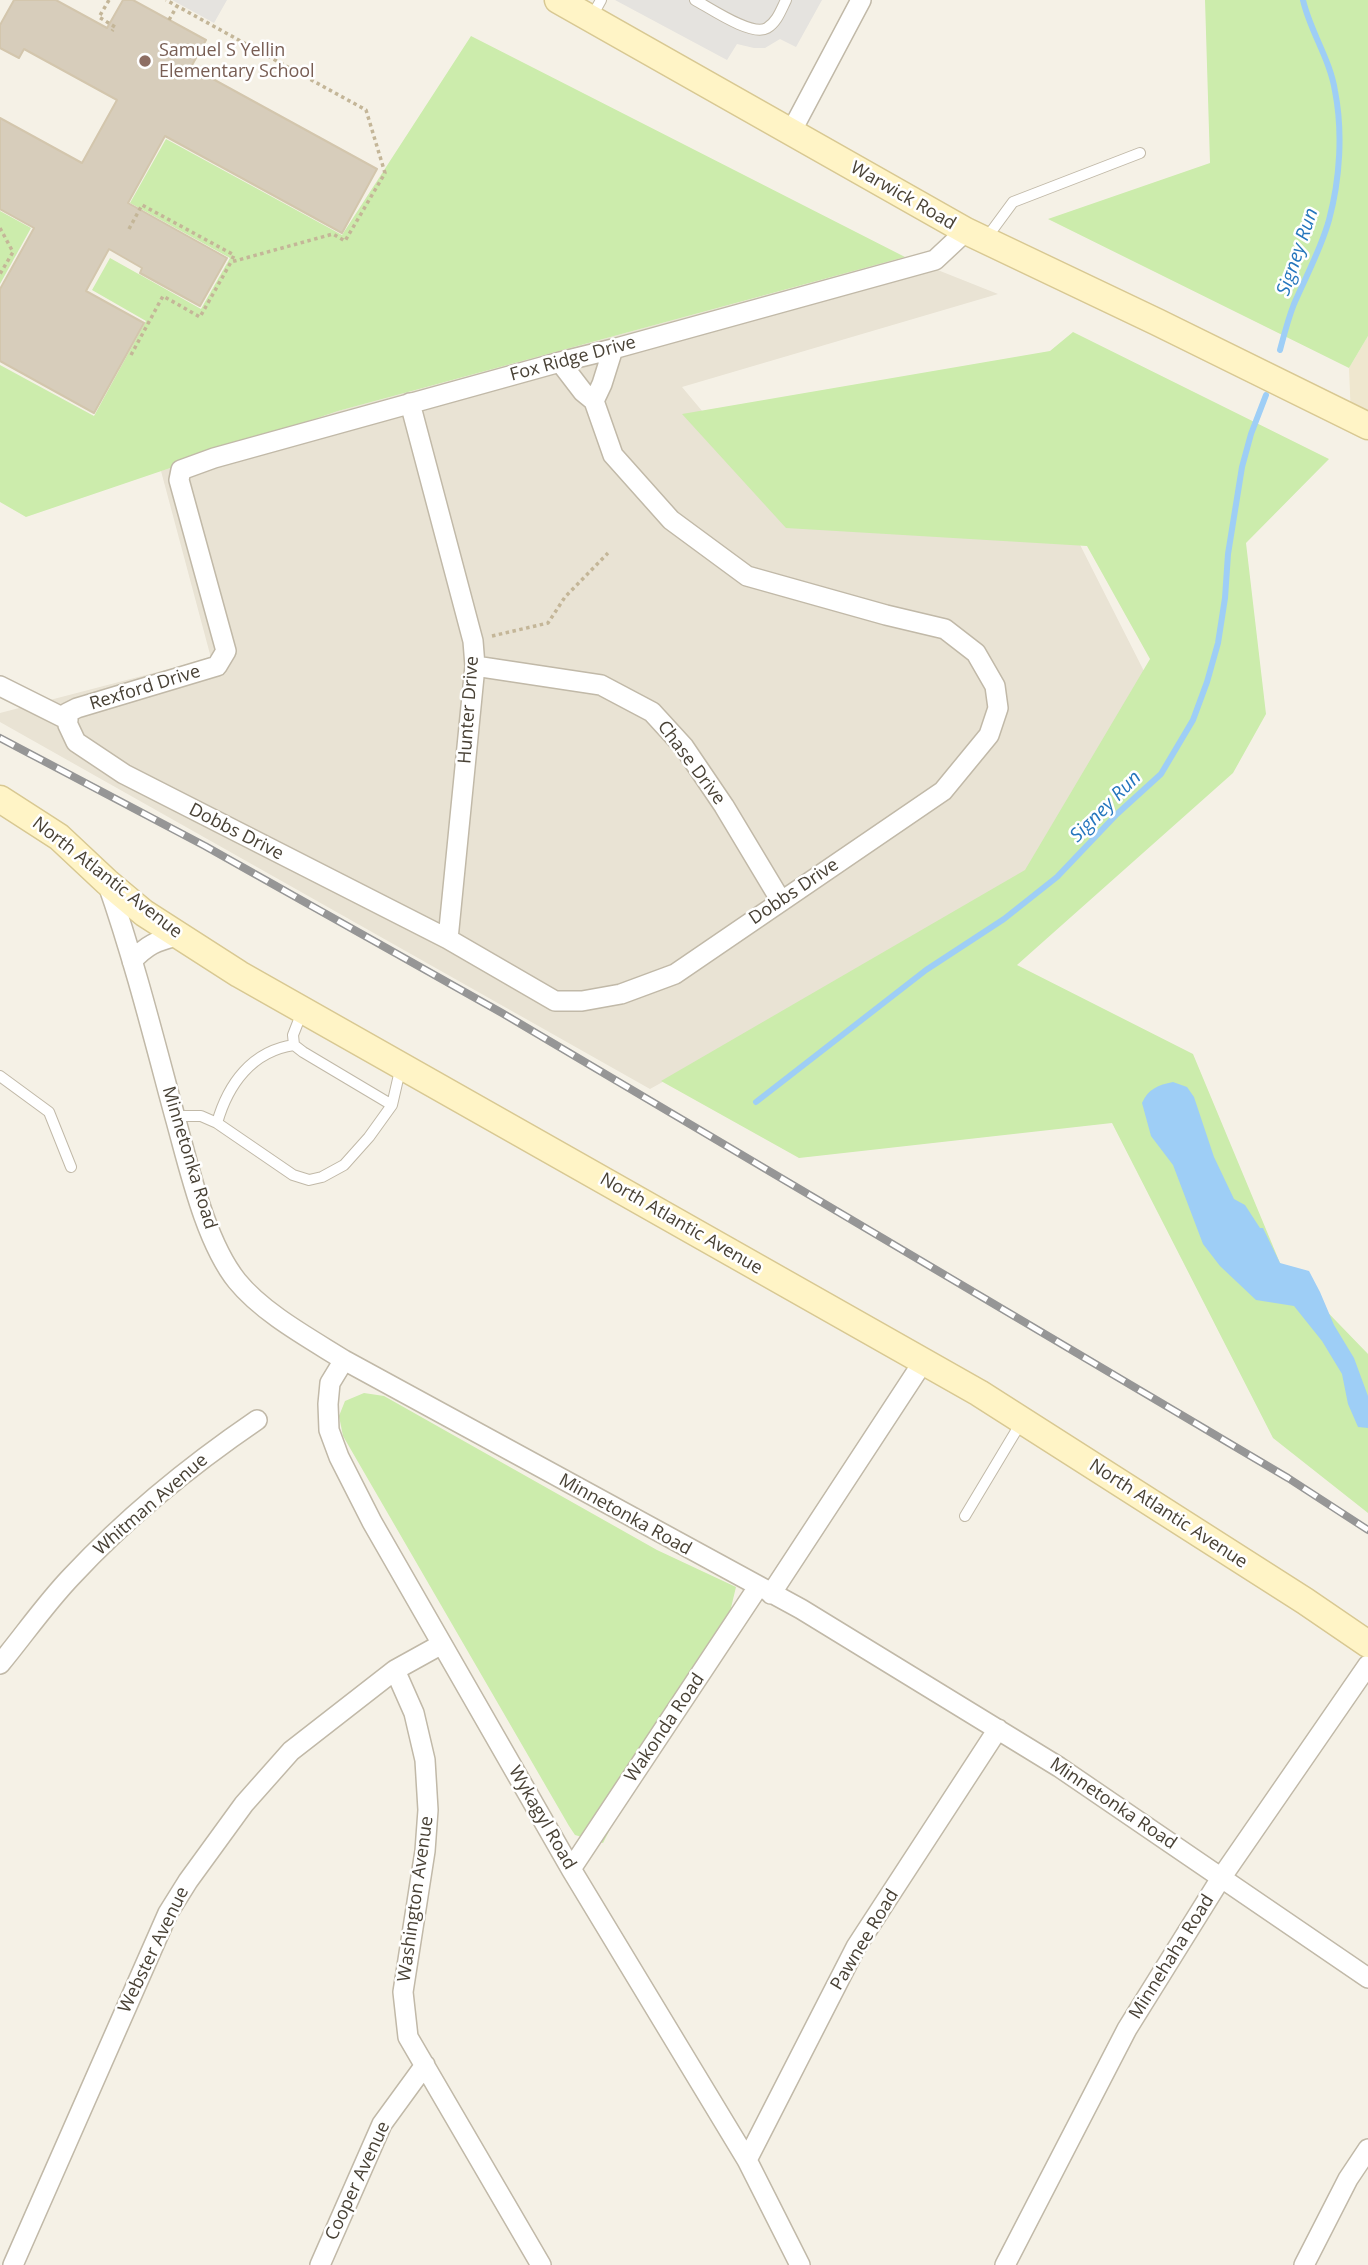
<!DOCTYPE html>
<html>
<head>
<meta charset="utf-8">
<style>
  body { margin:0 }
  canvas { display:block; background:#f5f1e6 }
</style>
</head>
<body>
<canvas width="1368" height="2265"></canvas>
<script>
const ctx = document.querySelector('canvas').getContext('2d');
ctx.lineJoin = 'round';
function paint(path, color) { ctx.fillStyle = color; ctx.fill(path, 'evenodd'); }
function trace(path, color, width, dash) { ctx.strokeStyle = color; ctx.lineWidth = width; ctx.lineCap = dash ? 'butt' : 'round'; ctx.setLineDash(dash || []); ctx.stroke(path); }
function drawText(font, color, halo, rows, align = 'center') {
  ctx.font = font + ' "Open Sans",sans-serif'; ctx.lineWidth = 5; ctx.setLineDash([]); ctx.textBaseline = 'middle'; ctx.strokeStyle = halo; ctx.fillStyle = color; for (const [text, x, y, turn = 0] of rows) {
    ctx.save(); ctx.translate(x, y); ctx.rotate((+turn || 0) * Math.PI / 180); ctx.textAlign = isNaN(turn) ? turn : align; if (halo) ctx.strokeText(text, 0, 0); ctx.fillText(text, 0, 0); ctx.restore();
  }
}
const residential = new Path2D(`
  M905,257L998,294L682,387L790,516L1070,525L1151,685L1043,870L650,1089L0,722V713L211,658L161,471L338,411Z`);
const education = new Path2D(`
  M1368,336V426L1351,417L1349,368Z`);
const green = new Path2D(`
  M1205,0H1368V336L1349,368L1048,219L1210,163Z
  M471,36L905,257L338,411L26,517L0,502V365L94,416L146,321L92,290L110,258L201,309L230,258L130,203L166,139L342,235Z
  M0,211L31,228L0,284Z
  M1073,332L1329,459L1246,543L1266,714L1233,773L1017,965L1193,1054L1280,1263L1368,1354V1513L1273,1438L1112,1123L799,1158L661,1081L1025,870L1150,659L1087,546L786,528L682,414L1050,351Z
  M364,1393L384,1396L657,1550L736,1587L730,1612L625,1800L603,1843L575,1835L569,1826L343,1436L339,1416L345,1401Z`);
const parking = new Path2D(`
  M172,0H227L214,23Z
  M615,0H822L796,47L780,39L765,48H754L737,44L727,60Z`);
const water = new Path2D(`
  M1173,1082L1187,1087L1194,1097L1214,1157L1234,1199L1245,1205L1260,1228H1263L1280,1263L1309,1271L1320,1292L1334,1325L1354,1358L1368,1396V1428L1358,1427L1348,1404L1342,1374L1322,1341L1294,1306L1256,1300L1220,1266L1203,1244L1173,1165L1151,1136L1142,1103C1148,1089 1158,1085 1173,1082Z`);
const stream = new Path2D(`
  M1280,350C1284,335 1288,319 1294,304C1306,276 1321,249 1329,220C1340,179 1343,132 1335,91C1330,59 1310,31 1303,0
  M756,1102L926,970L1004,919L1057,877L1117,814L1161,774L1193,720L1207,682L1218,643L1225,598L1228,554L1242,467L1251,434L1266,395`);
const building = new Path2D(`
  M14,0H56L107,28L123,0H133L206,40L191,67L377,169L342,233L165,136L128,203L227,258L200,306L140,273L142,268L109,249L86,291L144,323L94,413L0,361V289L34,228L0,209V118L82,163L117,100L24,49L19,58L0,48V25Z`);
const path = new Path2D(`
  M109,0L99,17L115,27L112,31
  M169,20L177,6
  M0,228L13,252L0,274
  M129,229L142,205L234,255L231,262
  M131,355L163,296L200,317L231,262L333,234L345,241L385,173L366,110L166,0
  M492,636L548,623L565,597L608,553`);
const lane = new Path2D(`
  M695,0C710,8 752,37 767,28C777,22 781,10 786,0
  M591,18L601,0
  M985,240L1013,202L1140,153
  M302,1012L293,1035L294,1045L303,1052L392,1105
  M0,1076L49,1112L71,1167
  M175,1116H201L217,1123L293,1175L309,1180L322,1177L344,1165L369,1137L392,1105L401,1066
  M217,1123C228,1084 252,1051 294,1045
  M965,1516L1022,1421`);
const street = new Path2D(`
  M791,132L861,0
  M560,362L583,392L594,401L613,455L671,520L747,576L886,615L945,629L976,653L995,686L998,708L989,735L943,791L675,974L621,994L582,1001H555L448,939L124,774L76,742L68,725L67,713L77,708L217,666L226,651L179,480L181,470L214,458L560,362L613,349L935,260L966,231
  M594,401L602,384L613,349
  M410,403L473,641L475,666L448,939
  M475,666L601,685L652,712L684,747L724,806L781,901
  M0,686L68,720
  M107,882C134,959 154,1039 175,1117C189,1167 205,1241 237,1281C263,1313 309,1338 344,1360L801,1609L1059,1767L1368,1978
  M132,961C147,945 156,941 177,936
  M344,1360L330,1383L328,1404L329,1430L339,1457L372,1522L571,1869L747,2160L800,2265
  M771,1594L923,1362
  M0,1664C24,1635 46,1603 72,1576C127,1517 191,1465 257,1420
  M395,1670L414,1713L425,1760L428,1810L425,1851L403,1992L408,2037L541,2265
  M571,1869L758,1587
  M747,2160L856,1947L998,1729
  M13,2265L168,1913L188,1881L244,1804L291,1751L395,1670L442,1644
  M320,2265L382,2124L425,2065
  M1005,2265L1127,2029L1221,1878L1368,1665
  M1304,2265L1348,2179L1368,2149`);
const secondary = new Path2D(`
  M558,0L966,231L1157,322L1368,426
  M0,799L59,837L107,882L144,913L239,974L979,1393L1305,1601L1368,1644`);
const rail = new Path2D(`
  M0,738L205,846L502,1013L1288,1478L1368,1530`);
const markers = [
  [145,61,7,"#8d6e63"]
];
const educationNames = [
  ["Samuel S Yellin",159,51],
  ["Elementary School",159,72]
];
const streetNames = [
  ["Warwick Road",903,196,30],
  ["Fox Ridge Drive",573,359,-15],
  ["Rexford Drive",145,688,-17],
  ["Hunter Drive",469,710,-86],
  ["Chase Drive",691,763,53],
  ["Dobbs Drive",236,832,27],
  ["North Atlantic Avenue",107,878,38],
  ["Dobbs Drive",794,892,-34],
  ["Minnetonka Road",189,1158,73],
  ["North Atlantic Avenue",681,1224,30],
  ["Whitman Avenue",151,1505,-41],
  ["North Atlantic Avenue",1168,1514,33],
  ["Minnetonka Road",625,1515,29],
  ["Wakonda Road",665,1728,-56],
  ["Minnetonka Road",1113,1804,34],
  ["Wykagyl Road",542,1818,60],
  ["Washington Avenue",416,1899,-82],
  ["Pawnee Road",865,1940,-59],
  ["Webster Avenue",154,1950,-64],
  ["Minnehaha Road",1172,1957,-58],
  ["Cooper Avenue",358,2181,-65]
];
const waterNames = [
  ["Signey Run",1298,252,-71],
  ["Signey Run",1106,807,-45]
];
paint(residential, '#e9e3d4');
paint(education, '#efe7cf');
paint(green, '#ccecac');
paint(parking, '#e5e3df');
paint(water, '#9ecef6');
trace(stream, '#9ecef6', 6);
paint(building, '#d7cdbb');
trace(building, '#d3c6ad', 2);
trace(lane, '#c1b9a8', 12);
trace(street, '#c1b9a8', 22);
trace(secondary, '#d8c892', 29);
trace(path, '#c4b698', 3.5, [3.5, 3.5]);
trace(lane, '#fff', 10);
trace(street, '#fff', 19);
trace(secondary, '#fff4c6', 26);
trace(rail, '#969696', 8);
trace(rail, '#fff', 5, [16]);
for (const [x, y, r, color] of markers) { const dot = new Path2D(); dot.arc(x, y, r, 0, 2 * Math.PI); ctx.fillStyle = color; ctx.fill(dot); trace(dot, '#fff', 2.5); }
drawText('18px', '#785e54', '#fff', educationNames, 'left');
drawText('18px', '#484135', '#fff', streetNames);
drawText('italic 19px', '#2576bd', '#fff', waterNames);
</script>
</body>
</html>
